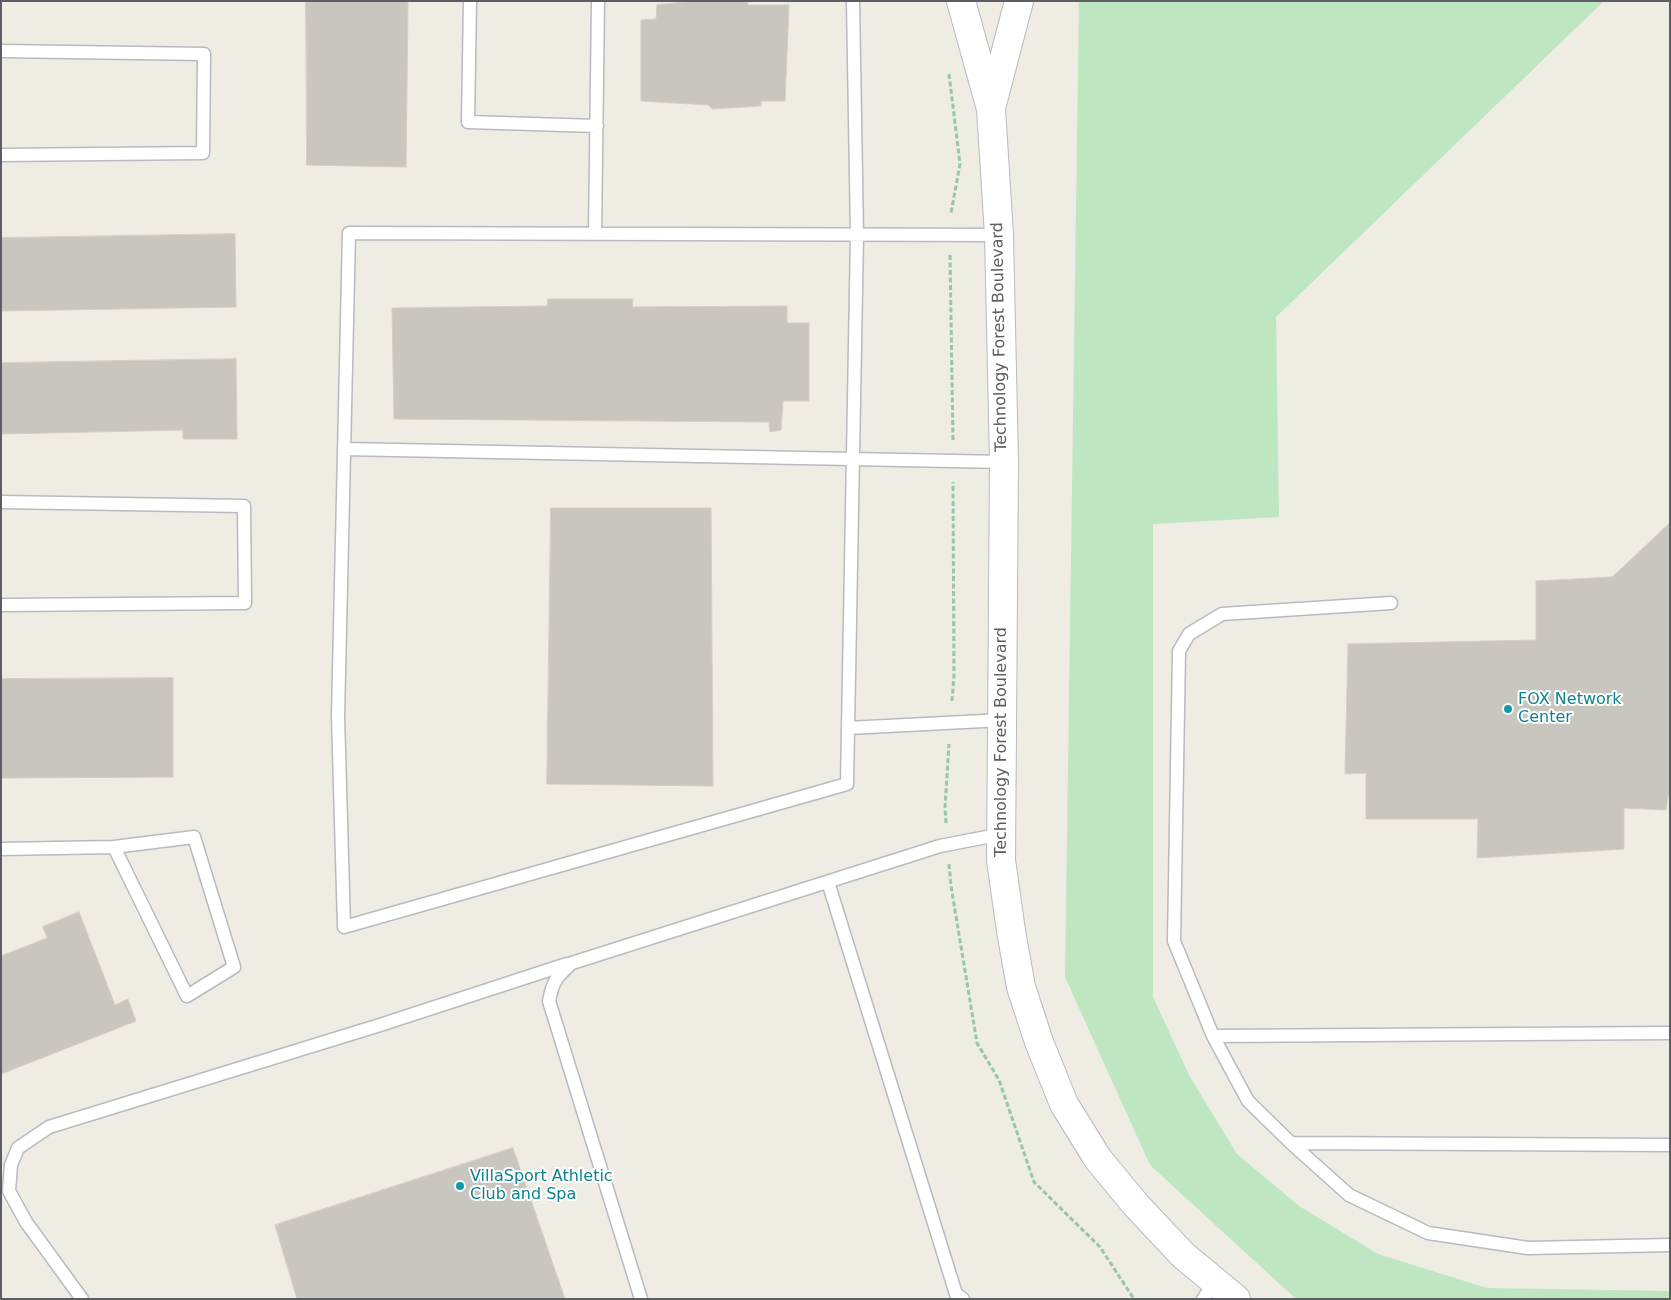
<!DOCTYPE html>
<html>
<head>
<meta charset="utf-8">
<style>
  body { margin:0 }
  #map { position:relative; width:1671px; height:1300px; overflow:hidden; background:#eeece3; font-family:"DejaVu Sans",sans-serif }
  canvas { display:block }
  .frame { position:absolute; inset:0; border:2px solid #5b5e64; pointer-events:none }
</style>
</head>
<body>
<div id="map">
<canvas width="1671" height="1300"></canvas>
<div class="frame"></div>
</div>
<script>
const ctx = document.querySelector('canvas').getContext('2d');
ctx.lineJoin = 'round';
function paint(path, color) { ctx.fillStyle = color; ctx.fill(path, 'evenodd'); }
function trace(path, color, width, dash) { ctx.strokeStyle = color; ctx.lineWidth = width; ctx.lineCap = dash ? 'butt' : 'round'; ctx.setLineDash(dash || []); ctx.stroke(path); }
function drawText(font, color, halo, rows, align = 'center') {
  ctx.font = font + ' "DejaVu Sans",sans-serif'; ctx.lineWidth = 4; ctx.setLineDash([]); ctx.textBaseline = 'middle'; ctx.strokeStyle = halo; ctx.fillStyle = color; for (const [text, x, y, turn = 0] of rows) {
    ctx.save(); ctx.translate(x, y); ctx.rotate((+turn || 0) * Math.PI / 180); ctx.textAlign = isNaN(turn) ? turn : align; if (halo) ctx.strokeText(text, 0, 0); ctx.fillText(text, 0, 0); ctx.restore();
  }
}
const green = new Path2D(`
  M1079,1H1604L1276,317L1279,517L1153,524V997L1190,1077L1237,1154L1299,1206L1378,1254L1487,1288L1670,1291V1299H1296L1150,1165L1065,977Z`);
const building = new Path2D(`
  M306,1H408L406,167L307,165Z
  M695,1H747L748,5H789L785,101H761V106L712,109L708,105L641,101V20L656,19L657,5Z
  M235,234L236,307L1,311V238Z
  M548,299H633L632,307L787,306V323H809V401H783L781,430L770,432L769,422L394,419L392,308L547,306Z
  M236,359L237,439H183V430L1,434V363Z
  M551,508H711L713,786L547,784Z
  M1670,523V796H1668L1666,810L1624,808V849L1477,858L1478,819H1366V773L1345,774L1348,644L1536,640V581L1612,577Z
  M173,678V777L1,778V679Z
  M79,912L115,1005L128,999L136,1021L1,1074V956L47,938L43,927Z
  M513,1148L565,1299H297L275,1225Z`);
const path = new Path2D(`
  M949,74L960,164L951,213
  M950,255L953,441
  M952,701L954,676L953,482
  M946,823L945,807L949,744
  M949,864L951,886L977,1043L999,1080L1034,1182L1100,1247L1134,1299`);
const service = new Path2D(`
  M470,1L468,122L597,126
  M853,1L857,235L847,784L344,927L338,716L349,233L999,235
  M1,51L204,54L203,153L1,155
  M595,234L598,1
  M344,449L1004,462
  M1,502L244,506L245,603L1,605
  M1391,603L1222,614L1189,634L1179,651L1174,941L1213,1036L1670,1033
  M848,728L1003,720
  M1,849L114,847L194,837L234,967L187,996L114,847
  M828,882L956,1294L963,1299
  M1213,1036L1248,1101L1291,1143L1349,1195L1428,1233L1528,1248L1670,1245
  M1291,1143L1670,1145
  M82,1299L26,1222L9,1191L11,1165L18,1148L49,1127L380,1025L567,964
  M641,1299L549,1001C553,981 556,977 572,963L940,846L1002,834
  M1203,1299L1215,1282`);
const tertiary = new Path2D(`
  M961,1L991,109L999,235L1004,462L1001,860L1011,931L1021,987L1039,1042L1064,1104L1098,1159L1136,1205L1183,1255L1236,1299
  M991,108L1019,1`);
const markers = [
  [1508,709,5,"#0f9aa8"],
  [460,1186,5,"#0f9aa8"]
];
const streetNames = [
  ["Technology Forest Boulevard",1000,337,-91],
  ["Technology Forest Boulevard",1002,742,-90]
];
const cultureNames = [
  ["FOX Network",1518,700],
  ["Center",1518,718],
  ["VillaSport Athletic",470,1177],
  ["Club and Spa",470,1195]
];
paint(green, '#bee6c1');
paint(building, '#c9c6c0');
trace(building, '#d3cec1', 1);
trace(service, '#b8babf', 15);
trace(tertiary, '#b8babf', 30);
trace(path, '#97c7a8', 3, [5, 2.5]);
trace(service, '#fff', 12);
trace(tertiary, '#fff', 28);
for (const [x, y, r, color] of markers) { const dot = new Path2D(); dot.arc(x, y, r, 0, 2 * Math.PI); ctx.fillStyle = color; ctx.fill(dot); trace(dot, '#fff', 2); }
drawText('16px', '#5b5e64', '#fff', streetNames);
drawText('16px', '#0d838f', '#fff', cultureNames, 'left');
</script>
</body>
</html>
